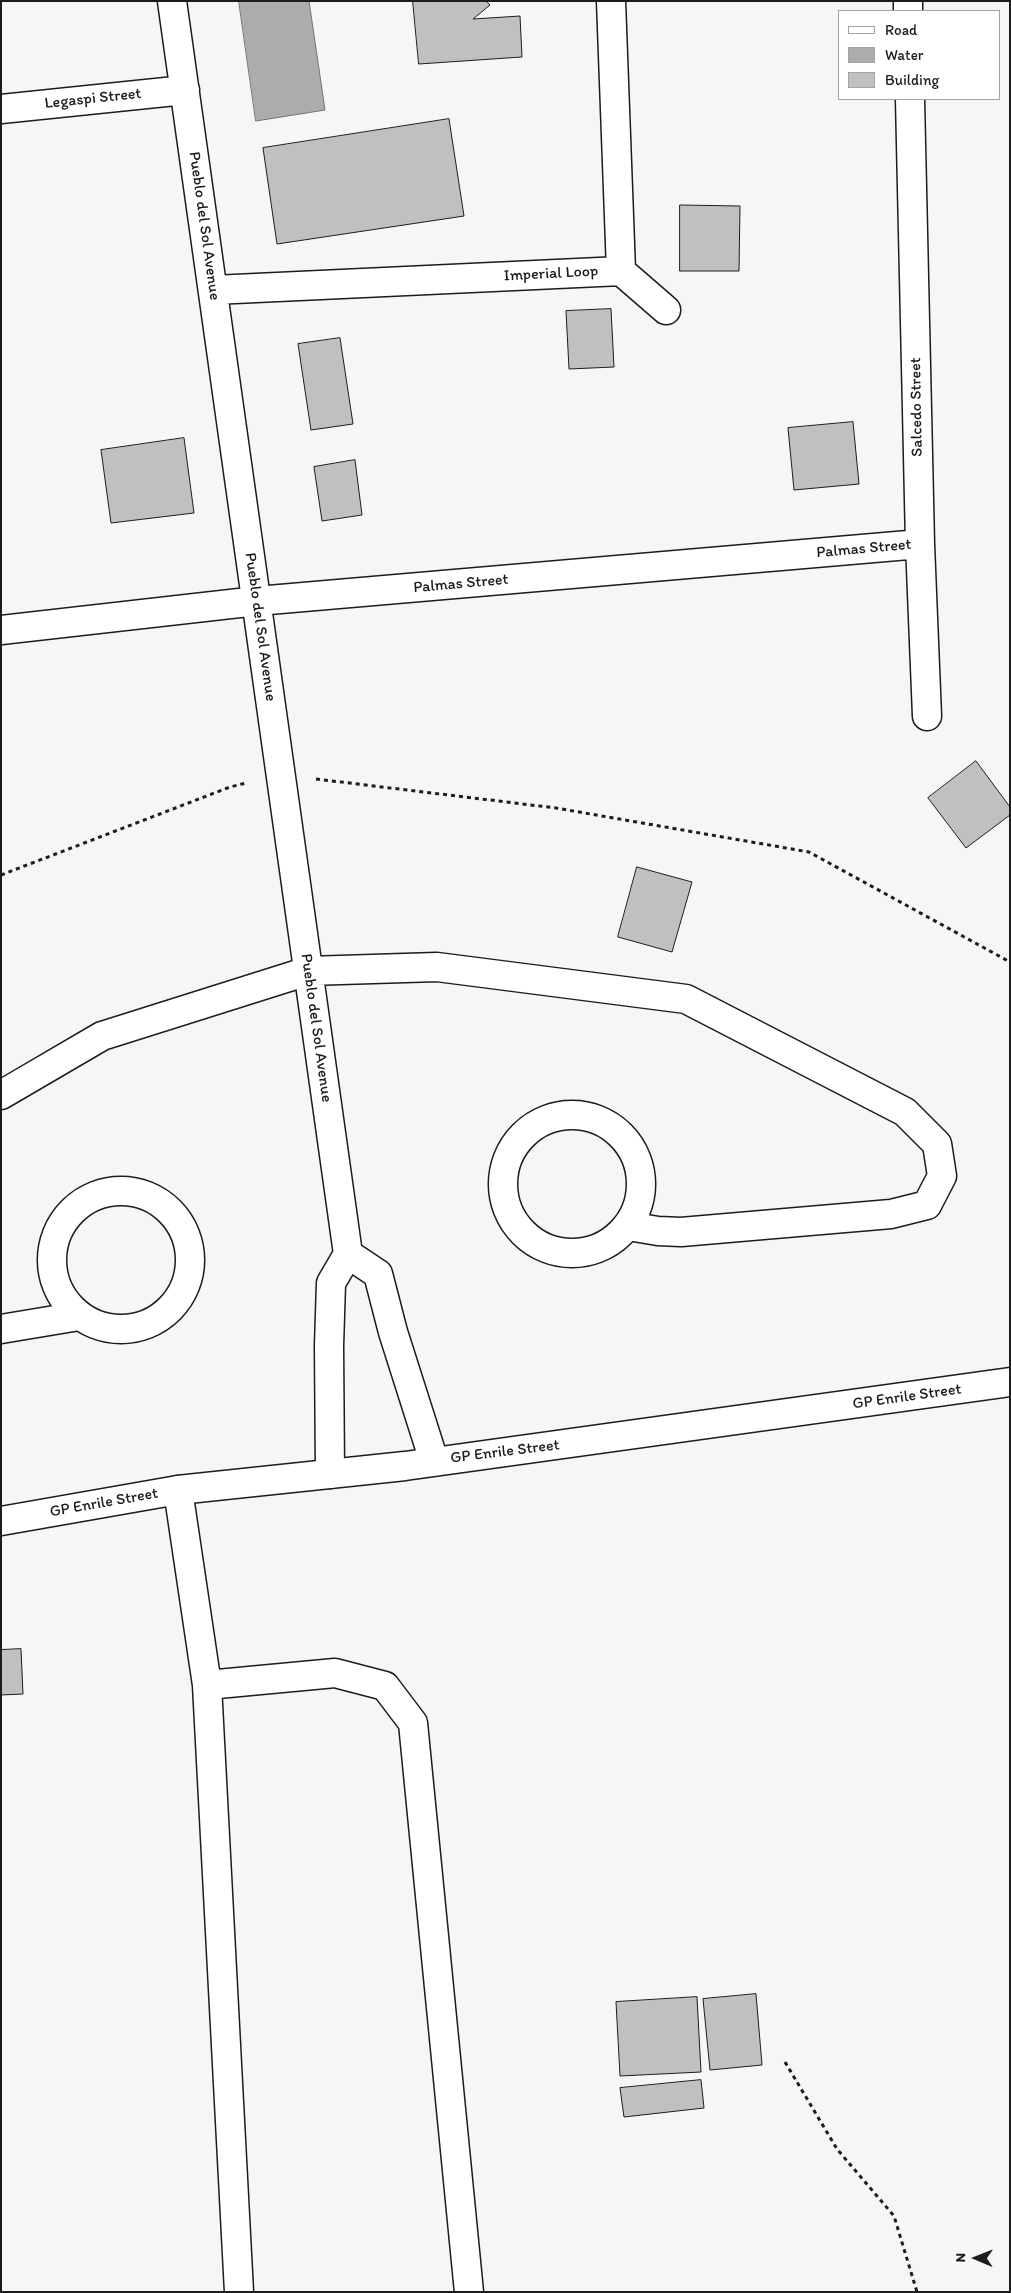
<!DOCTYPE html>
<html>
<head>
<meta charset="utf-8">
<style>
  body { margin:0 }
  #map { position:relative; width:1011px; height:2293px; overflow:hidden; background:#f6f6f6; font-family:Itim,sans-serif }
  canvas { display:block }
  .frame { position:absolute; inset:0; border:2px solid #1c1c1c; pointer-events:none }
  .legend { position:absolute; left:838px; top:10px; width:162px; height:90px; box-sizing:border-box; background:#fff; border:1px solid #a4a4a4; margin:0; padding:6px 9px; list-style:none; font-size:15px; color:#1c1c1c }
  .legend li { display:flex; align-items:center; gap:10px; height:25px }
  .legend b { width:25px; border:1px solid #a4a4a4 }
  .north { position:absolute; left:951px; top:2233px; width:50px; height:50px; -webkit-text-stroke:4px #fff; paint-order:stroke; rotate:271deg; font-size:14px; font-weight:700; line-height:20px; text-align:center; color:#1c1c1c }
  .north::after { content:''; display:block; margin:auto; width:18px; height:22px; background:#1c1c1c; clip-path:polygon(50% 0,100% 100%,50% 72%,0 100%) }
</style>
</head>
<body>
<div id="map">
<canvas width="1011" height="2293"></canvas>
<div class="frame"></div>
<ul class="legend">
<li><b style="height:6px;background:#fff"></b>Road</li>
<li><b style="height:14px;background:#acacac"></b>Water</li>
<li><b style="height:14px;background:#c0c0c0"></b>Building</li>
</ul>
<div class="north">N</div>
</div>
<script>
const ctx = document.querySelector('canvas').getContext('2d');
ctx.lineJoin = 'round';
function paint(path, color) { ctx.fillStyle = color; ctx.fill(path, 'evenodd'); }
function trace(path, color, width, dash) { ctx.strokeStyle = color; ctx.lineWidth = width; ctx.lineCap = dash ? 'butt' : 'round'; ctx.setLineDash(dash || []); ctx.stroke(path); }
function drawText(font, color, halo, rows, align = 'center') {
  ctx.font = font + ' Itim,sans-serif'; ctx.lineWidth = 4.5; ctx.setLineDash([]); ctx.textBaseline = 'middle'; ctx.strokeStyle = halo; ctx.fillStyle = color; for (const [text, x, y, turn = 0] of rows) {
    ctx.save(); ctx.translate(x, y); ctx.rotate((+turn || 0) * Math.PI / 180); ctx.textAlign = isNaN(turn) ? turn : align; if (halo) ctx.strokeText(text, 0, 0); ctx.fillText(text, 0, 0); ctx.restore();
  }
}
const water = new Path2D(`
  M239,1H309L325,110L256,121Z`);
const building = new Path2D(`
  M413,1H486L490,5L473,19L520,16L522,57L419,64Z
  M449,119L464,216L277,244L263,148Z
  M680,205L740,206L739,271H680Z
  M611,309L614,367L569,369L566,311Z
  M340,338L353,424L311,430L298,344Z
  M853,422L859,484L794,490L788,428Z
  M184,438L194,513L111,523L101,450Z
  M355,460L362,515L322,521L314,467Z
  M976,761L1010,807V815L966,848L928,798Z
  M637,867L692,882L672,952L618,937Z
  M21,1649L23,1694L1,1695V1650Z
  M756,1994L762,2065L710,2070L703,1999Z
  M697,1997L701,2072L620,2076L616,2002Z
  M701,2080L704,2108L624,2117L620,2088Z`);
const path = new Path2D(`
  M316,779L556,808L809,852L1010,962
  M1,875L230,787L246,783
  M785,2062L837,2149L894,2216L917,2292`);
const minor = new Path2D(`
  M172,1L348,1254L331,1283L329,1346L330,1474
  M611,1L621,271
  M908,1V11
  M910,99L920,544L927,716
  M1,109L185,90
  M621,271L666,310
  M213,290L621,271
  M1,630L257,601L920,544
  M1,1095L102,1036L308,971L437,967L686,999L905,1112L937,1144L942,1176L927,1205L891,1214L681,1232L658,1231L628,1226
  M503 1184a69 69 0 1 1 138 0a69 69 0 1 1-138 0Z
  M52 1260a69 69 0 1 1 138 0a69 69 0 1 1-138 0Z
  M348,1254L378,1274L393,1332L434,1461
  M1,1329L79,1316
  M178,1490L207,1685L239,2292
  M207,1685L335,1673L385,1686L413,1723L469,2292`);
const tertiary = new Path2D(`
  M1,1521L178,1490L405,1466L1010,1382`);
const streetNames = [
  ["Legaspi Street",93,99,-6],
  ["Pueblo del Sol Avenue",204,226,82],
  ["Imperial Loop",551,274,-3],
  ["Salcedo Street",917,407,-91],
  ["Palmas Street",864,549,-5],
  ["Palmas Street",461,584,-5],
  ["Pueblo del Sol Avenue",260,627,82],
  ["Pueblo del Sol Avenue",316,1028,82],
  ["GP Enrile Street",907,1397,-8],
  ["GP Enrile Street",505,1452,-7],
  ["GP Enrile Street",104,1503,-10]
];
paint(water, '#acacac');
trace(water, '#727272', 1);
paint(building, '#c0c0c0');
trace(building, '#1c1c1c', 1);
trace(minor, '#1c1c1c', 31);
trace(tertiary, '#1c1c1c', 31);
trace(path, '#1c1c1c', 3, [4, 4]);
trace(minor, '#fff', 28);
trace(tertiary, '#fff', 28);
drawText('16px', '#1c1c1c', '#fff', streetNames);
</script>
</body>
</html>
